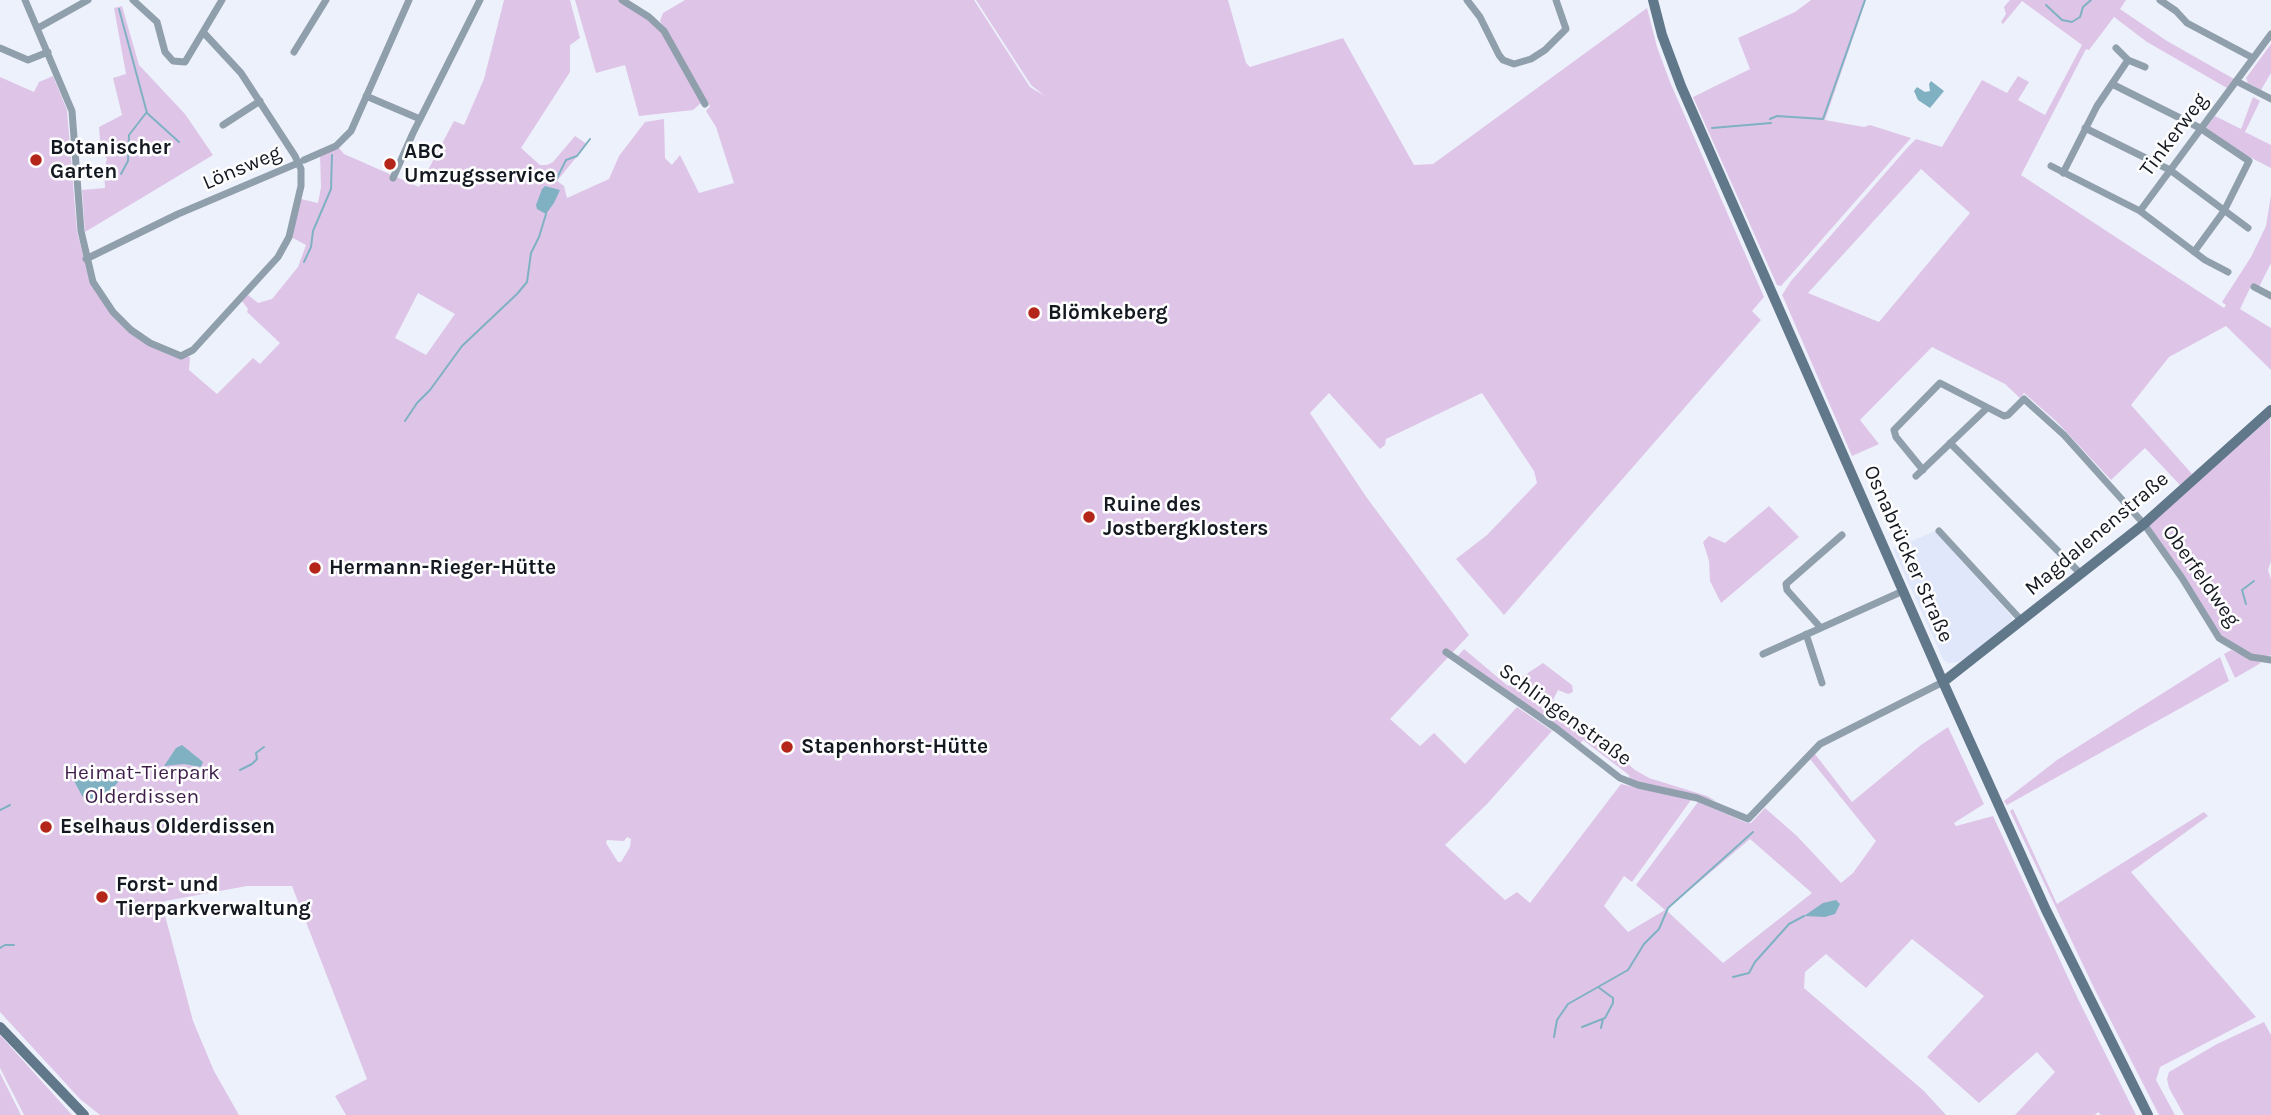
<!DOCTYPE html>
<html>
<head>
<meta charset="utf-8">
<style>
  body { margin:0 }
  canvas { display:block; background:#edf1fb }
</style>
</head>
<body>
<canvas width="2271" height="1115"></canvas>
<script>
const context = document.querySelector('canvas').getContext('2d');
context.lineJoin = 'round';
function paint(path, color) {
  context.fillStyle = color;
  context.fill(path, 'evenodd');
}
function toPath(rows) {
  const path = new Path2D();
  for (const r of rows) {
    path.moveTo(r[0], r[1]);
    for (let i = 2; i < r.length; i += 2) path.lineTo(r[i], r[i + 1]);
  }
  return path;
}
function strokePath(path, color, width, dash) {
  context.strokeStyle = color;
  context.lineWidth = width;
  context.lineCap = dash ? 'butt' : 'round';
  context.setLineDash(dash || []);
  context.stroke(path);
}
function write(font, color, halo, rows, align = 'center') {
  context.font = font + ' Karla,sans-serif';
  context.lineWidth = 5;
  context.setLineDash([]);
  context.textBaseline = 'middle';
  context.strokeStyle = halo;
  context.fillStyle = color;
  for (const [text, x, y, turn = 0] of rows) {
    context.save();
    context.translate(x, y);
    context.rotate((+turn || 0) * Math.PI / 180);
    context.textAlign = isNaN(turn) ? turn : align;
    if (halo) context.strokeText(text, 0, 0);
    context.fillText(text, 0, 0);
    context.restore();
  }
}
const built = toPath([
  [1935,531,2012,617,2011,623,1973,654,1959,662,1948,663,1943,659,1893,549]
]);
const green = toPath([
  [504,0,570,0,580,38,570,45,570,72,521,148,540,165,547,165,553,162,575,136,587,144,557,181,564,186,567,198,609,179,619,156,645,122,664,119,665,158,672,165,680,155,699,193,734,183,716,127,706,111,710,106,660,21,663,13,685,0,974,0,1030,87,1045,96,1031,85,976,0,1228,0,1246,63,1250,67,1343,38,1414,165,1433,164,1647,8,1657,47,1670,82,1764,297,1752,311,1761,320,1504,615,1456,559,1487,535,1537,483,1534,471,1482,393,1386,439,1385,445,1380,449,1329,393,1310,413,1367,498,1469,635,1390,719,1420,746,1434,733,1465,764,1517,707,1552,731,1487,804,1445,845,1505,900,1517,892,1530,903,1621,784,1691,800,1632,882,1624,876,1604,906,1628,932,1665,910,1636,885,1698,802,1747,823,1751,823,1765,808,1797,836,1841,883,1853,873,1876,841,1810,759,1815,754,1852,802,1921,745,1948,727,1984,804,1954,823,1956,826,1993,816,2078,999,2136,1115,2101,1115,2098,1112,2095,1115,2015,1115,2055,1072,2037,1052,1979,1103,1927,1057,1984,996,1912,939,1866,988,1826,954,1805,972,1804,988,1924,1091,1946,1115,346,1115,335,1096,367,1079,292,886,247,886,165,901,162,904,193,1021,214,1071,239,1115,100,1115,80,1099,0,1012,0,77,34,92,39,82,53,76,67,110,77,232,91,284,110,312,156,349,172,356,190,357,189,370,217,394,253,358,260,364,280,343,247,312,248,309,242,301,248,295,258,303,272,299,298,267,306,245,291,237,301,199,318,203,321,187,320,155,338,147,344,154,419,187,454,121,464,125,484,79],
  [418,293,455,314,426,355,395,338],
  [627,837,631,839,630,847,621,862,618,862,606,843,607,840,624,841],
  [1750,839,1812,893,1723,963,1666,910],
  [575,0,619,0,648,19,662,33,673,49,701,103,693,110,639,116,625,65,596,73],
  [1811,0,1866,0,1825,120,1864,127,1870,125,1911,138,1781,286,1777,285,1693,97,1750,69,1738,38,1795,12],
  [2010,0,2126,0,2120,9,2167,41,2234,79,2227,88,2147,42,2114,17,2089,50,2086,49,2021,175,2224,308,2226,305,2222,302,2251,257,2266,226,2271,195,2271,263,2259,287,2252,284,2240,309,2271,328,2271,370,2226,326,2169,357,2131,405,2192,474,2180,485,2145,448,2111,480,2057,422,2024,393,2020,398,2005,384,1932,347,1860,420,1879,444,1852,456,1784,299,1782,295,1791,281,1908,147,1916,139,1942,147,1982,80,2007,93,2018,76,2029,82,2018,100,2045,115,2082,45,2022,1,2003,24,2001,22,2006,14,2004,7],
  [1921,169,1970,213,1879,322,1808,293],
  [122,6,139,65,185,114,213,155,85,232,82,190,105,188,104,169,107,159,101,152,99,127,122,115,113,78,126,74,114,8],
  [2271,44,2271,73,2261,90,2248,83,2246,78],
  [2253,97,2260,101,2245,132,2271,145,2271,168,2236,150,2206,128,2215,116,2241,129],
  [2270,418,2271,561,2268,570,2271,579,2271,655,2267,657,2251,654,2220,636,2149,525],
  [1769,506,1799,537,1721,603,1710,581,1709,561,1703,542,1709,536,1725,543],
  [1464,649,1508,686,1543,663,1572,685,1573,692,1568,694,1558,690,1553,700,1635,770,1649,778,1707,796,1716,801,1630,780,1629,775,1583,740,1580,744,1457,657],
  [2231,650,2261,663,2235,678,2224,654],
  [2220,657,2229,681,2007,805,2004,801,2057,760],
  [2013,809,2057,904,2204,812,2208,816,2131,872,2256,1017,2160,1067,2156,1080,2175,1115,2159,1115,2094,988,2010,811],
  [2264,1022,2271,1035,2271,1115,2184,1115,2169,1088,2167,1079,2169,1072,2217,1044],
  [0,1035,1,1036,72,1115,24,1115,0,1068],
  [0,1073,21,1115,0,1115]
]);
const water = toPath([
  [1931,81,1944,91,1930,108,1918,100,1914,91,1917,87,1925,92,1930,91,1929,84],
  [545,186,560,190,554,203,546,214,537,209,536,205,542,189],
  [182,745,203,762,201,767,184,764,164,766,176,748],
  [104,770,119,772,122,774,121,778,111,791,86,803,74,781],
  [1836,900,1840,904,1835,914,1825,917,1804,916,1823,903]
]);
const stream = toPath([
  [2046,5,2062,20,2072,22,2080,17,2083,7,2091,0],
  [119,9,147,113,179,142],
  [1770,119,1777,116,1823,119,1865,0],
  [1712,128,1771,123],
  [121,174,128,161,129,135,146,113],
  [555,182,566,160,577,156,590,139],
  [304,262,311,247,313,231,331,189,332,155],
  [405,421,417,403,430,390,462,346,517,294,527,282,531,253,539,237,546,214],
  [2246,604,2242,590,2254,581],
  [240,770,252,764,257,759,256,753,264,747],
  [0,810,10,805],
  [0,948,5,945,14,945],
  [1733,977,1749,973,1755,962,1789,924,1804,916],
  [1582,1027,1605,1018,1613,1003,1613,998,1598,987],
  [1601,1028,1603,1019],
  [1554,1037,1557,1020,1568,1004,1628,970,1644,944,1659,929,1668,908,1753,832]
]);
const street = toPath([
  [25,0,72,111,81,231,93,282,113,312,131,330,150,343,181,356,193,350,278,257,289,237,301,186,301,169,295,156,241,73,203,32,222,0],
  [133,0,157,22,165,52,173,61,185,62,203,32],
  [622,0,649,17,664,31,705,104],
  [1467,0,1480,17,1499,55,1503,60,1514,64,1531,59,1545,50,1566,29,1556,0],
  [2160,0,2176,11,2187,23,2253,58],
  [38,28,88,0],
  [0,48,28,60,48,52],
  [294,52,326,0],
  [2128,60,2145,67],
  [2236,81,2271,99],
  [2112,84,2200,128,2249,161,2224,211,2194,252],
  [366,96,420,119],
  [223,125,260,101],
  [2085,128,2170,170,2248,228],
  [304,160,336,146,351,131,409,0],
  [2051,166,2140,211,2205,260,2228,272],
  [2063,173,2097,106,2128,60,2116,48],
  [393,178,413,133,480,0],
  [2140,211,2271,34],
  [86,259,178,214,298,163],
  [2254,287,2271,296],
  [1950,443,2081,574],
  [1923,470,1896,437,1894,430,1940,383,2004,416,2008,415,2024,399,2064,435,2144,524,2182,578,2219,638,2251,657,2271,660],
  [1916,476,1987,408],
  [1939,531,2022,621],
  [1820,627,1787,590,1786,584,1842,535],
  [1806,634,1822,683],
  [1446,652,1557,729,1620,778,1638,785,1697,798,1748,819,1820,744,1943,682],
  [1763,654,1903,591]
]);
const secondary = toPath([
  [1653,0,1662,35,1681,86,1943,682,2046,910,2148,1115],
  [1943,682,2144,524,2271,410],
  [0,1027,84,1115]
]);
const markers = [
  [36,160,7,"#b4261a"],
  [390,164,7,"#b4261a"],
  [1034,313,7,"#b4261a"],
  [1089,517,7,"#b4261a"],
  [315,568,7,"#b4261a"],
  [787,747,7,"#b4261a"],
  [46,827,7,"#b4261a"],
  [102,897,7,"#b4261a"]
];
const streetNames = [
  ["Tinkerweg",2174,135,-53],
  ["Lönsweg",242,168,-23],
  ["Magdalenenstraße",2097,534,-40],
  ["Osnabrücker Straße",1908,554,66],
  ["Oberfeldweg",2201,576,55],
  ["Schlingenstraße",1565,715,36]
];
const poiNames = [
  ["Botanischer",50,148],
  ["Garten",50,172],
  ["ABC",404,152],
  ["Umzugsservice",404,176],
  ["Blömkeberg",1048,313],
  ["Ruine des",1103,505],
  ["Jostbergklosters",1103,529],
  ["Hermann-Rieger-Hütte",329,568],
  ["Stapenhorst-Hütte",801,747],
  ["Eselhaus Olderdissen",60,827],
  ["Forst- und",116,885],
  ["Tierparkverwaltung",116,909]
];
const parkNames = [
  ["Heimat-Tierpark",142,773],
  ["Olderdissen",142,797]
];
paint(built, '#e0e7fb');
paint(green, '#dec5e8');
paint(water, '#7fb1c2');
strokePath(stream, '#7fb1c2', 2);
strokePath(street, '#909fac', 7);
strokePath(secondary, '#61778a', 10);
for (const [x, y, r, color] of markers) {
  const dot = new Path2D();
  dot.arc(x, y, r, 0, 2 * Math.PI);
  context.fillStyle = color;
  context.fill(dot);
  strokePath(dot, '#fefefe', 2.5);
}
write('21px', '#141820', '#fefefe', streetNames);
write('bold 21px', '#141820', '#fefefe', poiNames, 'left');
write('21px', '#3f1d4a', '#fefefe', parkNames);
</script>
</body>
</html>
